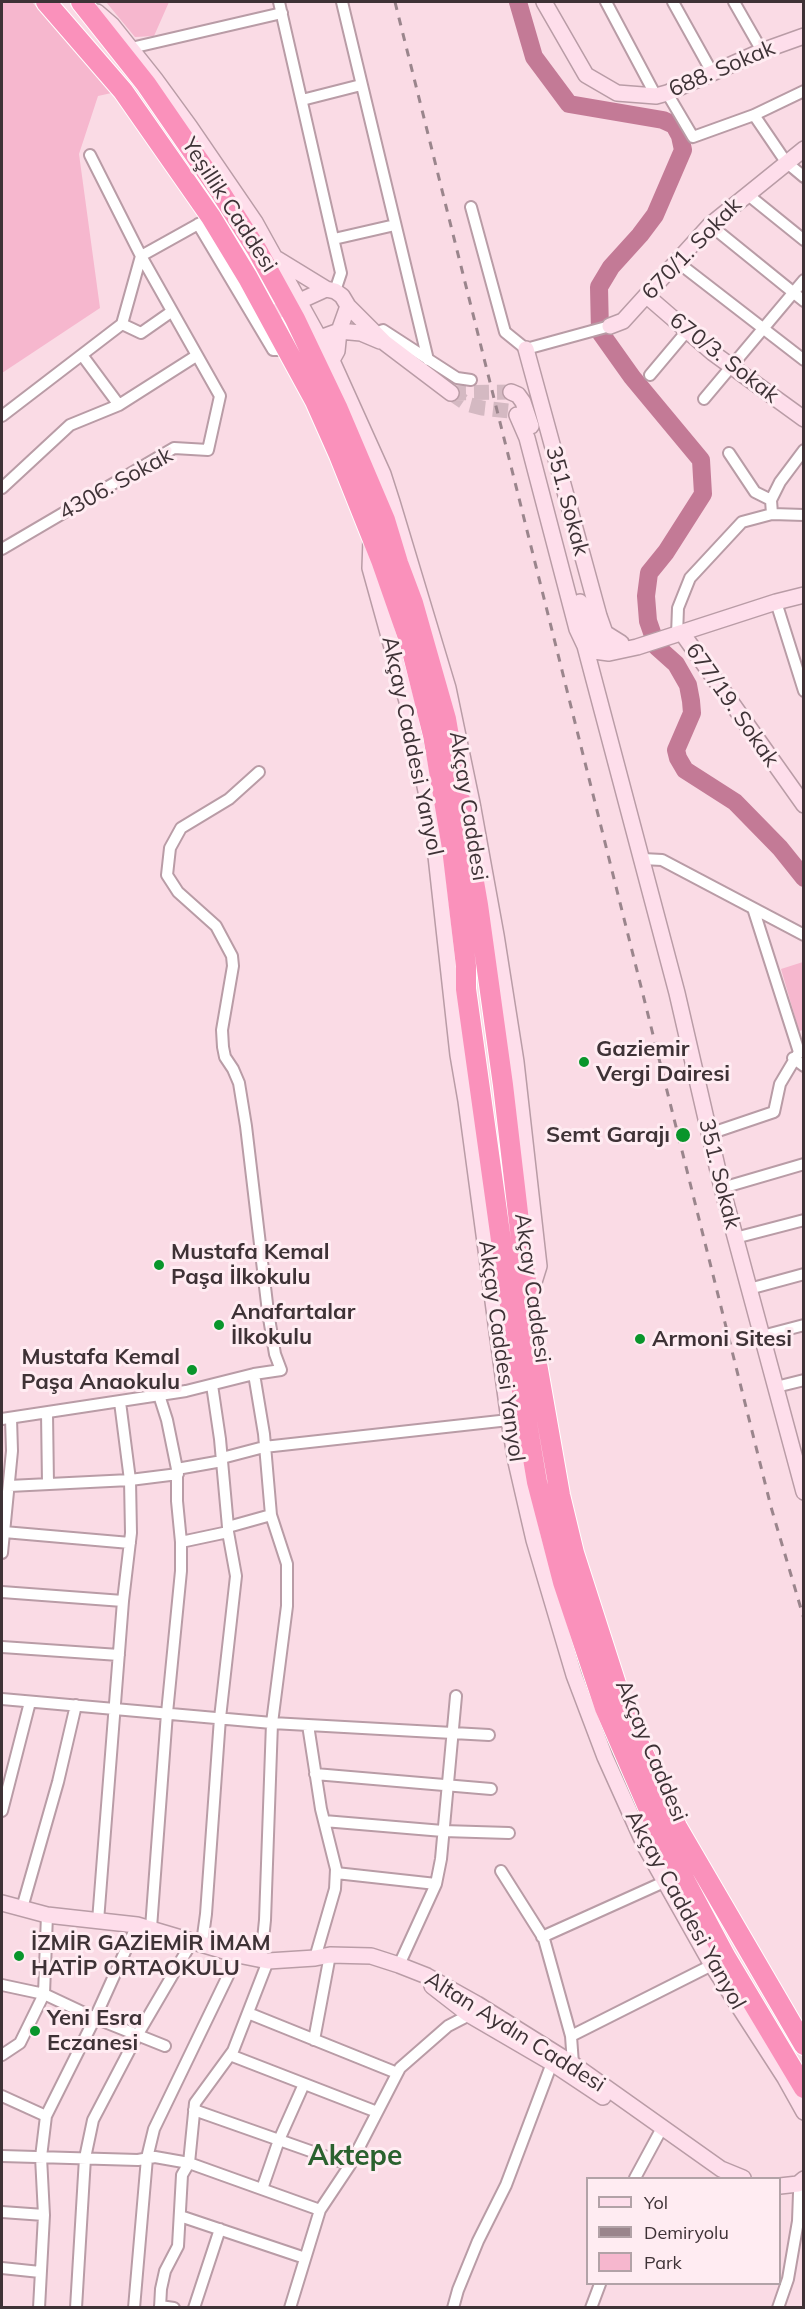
<!DOCTYPE html>
<html>
<head>
<meta charset="utf-8">
<style>
  body { margin:0 }
  #map { position:relative; width:805px; height:2309px; overflow:hidden; background:#fadbe5; font-family:Mulish,sans-serif }
  canvas { display:block }
  .frame { position:absolute; inset:0; border:3px solid #3e3236; pointer-events:none }
  .legend { position:absolute; left:586px; top:2177px; width:195px; height:108px; box-sizing:border-box; background:#ffecf2; border:2px solid #b2a2a7; margin:0; padding:8px 10px; list-style:none; font-size:18px; color:#3e3236 }
  .legend li { display:flex; align-items:center; gap:12px; height:30px }
  .legend b { width:30px; border:2px solid #b2a2a7 }
</style>
</head>
<body>
<div id="map">
<canvas width="805" height="2309"></canvas>
<div class="frame"></div>
<ul class="legend">
<li><b style="height:8px;background:#fedeeb"></b>Yol</li>
<li><b style="height:8px;background:#9a858c"></b>Demiryolu</li>
<li><b style="height:16px;background:#f6b7ce"></b>Park</li>
</ul>
</div>
<script>
const context = document.querySelector('canvas').getContext('2d');
context.lineJoin = 'round';
function paint(path, color) {
  context.fillStyle = color;
  context.fill(path, 'evenodd');
}
function toPath(rows) {
  const path = new Path2D();
  for (const r of rows) {
    path.moveTo(r[0], r[1]);
    for (let i = 2; i < r.length; i += 2) path.lineTo(r[i], r[i + 1]);
  }
  return path;
}
function strokePath(path, color, width, dash) {
  context.strokeStyle = color;
  context.lineWidth = width;
  context.lineCap = dash ? 'butt' : 'round';
  context.setLineDash(dash || []);
  context.stroke(path);
}
function write(font, color, halo, rows, align = 'center') {
  context.font = font + ' Mulish,sans-serif';
  context.lineWidth = 6;
  context.setLineDash([]);
  context.textBaseline = 'middle';
  context.strokeStyle = halo;
  context.fillStyle = color;
  for (const [text, x, y, turn = 0] of rows) {
    context.save();
    context.translate(x, y);
    context.rotate((+turn || 0) * Math.PI / 180);
    context.textAlign = isNaN(turn) ? turn : align;
    if (halo) context.strokeText(text, 0, 0);
    context.fillText(text, 0, 0);
    context.restore();
  }
}
const green = toPath([
  [2,2,32,2,116,92,98,96,79,154,100,308,2,373],
  [106,2,169,2,154,36,135,37],
  [803,962,803,1030,799,1031,781,969]
]);
const river = toPath([
  [518,2,534,57,569,104,663,120,674,125,680,136,683,150,655,215,640,235,611,267,599,287,600,332,632,377,701,460,703,494,666,552,649,573,646,596,648,621,657,647,676,664,688,685,691,701,692,713,676,750,678,758,685,770,735,802,780,848,804,878]
]);
const secondaryTunnel = toPath([
  [451,393,467,404,482,408,509,411,517,415],
  [451,393,511,392]
]);
const street = toPath([
  [279,2,341,273,335,291],
  [342,2,428,360],
  [606,2,656,96],
  [673,2,713,74],
  [734,2,762,51],
  [131,48,282,13],
  [667,93,693,137,754,115,804,91],
  [302,100,361,85],
  [754,115,786,162,804,177],
  [747,194,804,240],
  [471,207,505,332,526,349,610,326],
  [198,224,273,350,288,350],
  [710,225,804,301],
  [334,239,395,225],
  [676,261,804,360],
  [122,324,141,333,171,312],
  [376,333,383,330,457,378,471,380],
  [82,355,119,405],
  [650,375,687,331],
  [704,399,804,280],
  [2,416,122,324,141,256,90,155],
  [729,453,755,492,771,500],
  [2,488,70,425,119,405,196,356],
  [772,514,771,500,780,482,804,450],
  [2,549,174,448,208,450,220,396,141,256,211,217],
  [776,602,804,691],
  [677,635,678,608,690,578,742,522,772,514,804,515],
  [643,859,662,860,804,935],
  [793,1058,804,1066],
  [709,1134,774,1112,780,1084,799,1052,753,908],
  [722,1188,804,1164],
  [735,1238,804,1220],
  [749,1289,804,1274],
  [762,1336,804,1325],
  [212,1385,220,1439,228,1527],
  [776,1387,804,1380],
  [159,1395,167,1420,177,1469,177,1501,181,1542],
  [47,1413,48,1484],
  [2,1419,186,1391,254,1374,281,1370,275,1354,268,1312,246,1126,239,1083,233,1069,225,1057,223,1047,222,1030,233,966,232,956,216,926,178,892,167,875,170,848,181,828,229,799,259,772],
  [222,1458,264,1447,509,1420],
  [177,1469,222,1461],
  [9,1486,130,1480,178,1474],
  [4,1532,130,1543],
  [2,1553,12,1451,11,1418],
  [2,1592,123,1601],
  [2,1647,119,1655],
  [2,1699,272,1723,489,1735],
  [308,1725,321,1809,336,1869,335,1889,315,1958],
  [315,1774,491,1789],
  [2,1811,30,1702],
  [324,1821,443,1831,509,1833],
  [501,1871,544,1939,571,2036,573,2064],
  [336,1873,436,1884],
  [22,1908,58,1782,76,1705],
  [98,1921,123,1601,131,1533,130,1480,120,1402],
  [151,1928,167,1713,181,1571,181,1542,228,1532,228,1527,271,1515,264,1434,254,1374],
  [542,1937,664,1882],
  [202,1943,206,1914,220,1718,236,1576,228,1532],
  [261,1959,265,1920,272,1723,287,1606,287,1564,271,1515],
  [399,1965,436,1884,441,1859,456,1696],
  [2,1985,44,1994,95,2018,165,2046],
  [248,2013,397,2073],
  [571,2036,712,1965],
  [314,2040,330,1955],
  [2,2055,20,2043,44,1994,47,1915],
  [230,2055,377,2112],
  [2,2096,46,2116],
  [194,2110,350,2165],
  [2,2156,138,2160,155,2157,189,2163,320,2210],
  [635,2178,662,2128],
  [262,2189,279,2140,304,2084],
  [2,2212,44,2215],
  [180,2216,305,2258],
  [2,2268,40,2272],
  [160,2306,174,2308],
  [39,2308,44,2215,41,2157,46,2116,95,2018,137,1925],
  [76,2308,85,2158,93,2120,138,2034,193,1940],
  [134,2308,147,2158,154,2129,238,1955],
  [160,2308,161,2289,165,2271,178,2246,182,2175,189,2163,195,2103,233,2051,268,1961],
  [194,2308,220,2229],
  [290,2308,320,2210,350,2165,400,2068,448,2026,475,2012],
  [453,2308,458,2290,478,2241,506,2185,552,2063],
  [591,2308,600,2284],
  [778,2308,788,2279,798,2221,799,2193]
]);
const secondary = toPath([
  [544,2,586,75,617,93,656,96,667,93,762,51,804,36],
  [97,12,112,25,155,79,190,127,255,222,333,363,383,474,392,502,448,688,472,803,496,935,516,1062,539,1266,529,1298],
  [277,259,326,289],
  [647,296,713,353,804,419],
  [269,315,326,289,335,291,342,296,348,306,385,343,451,393],
  [610,326,623,321,710,225,804,149],
  [312,341,339,331,361,333,380,341],
  [526,349,599,616,605,633,621,643],
  [332,360,337,351,339,331,348,306],
  [511,392,518,395,523,402,531,426],
  [517,415,527,438,577,629,585,646,594,651,609,653,637,647,776,602,804,595],
  [371,539,370,568,408,705,432,820,458,1055,466,1101,509,1420,516,1462,534,1540,574,1675,605,1757,645,1846,712,1965,785,2078,804,2112],
  [580,602,594,640,610,644],
  [682,633,804,805],
  [585,646,677,993,722,1188,804,1492],
  [2,1903,47,1915,137,1925,238,1955,268,1961,315,1958,330,1955,371,1956,399,1965,427,1976,477,2004,573,2064,721,2169,743,2178],
  [432,1986,468,2014,552,2063,603,2097],
  [780,2186,798,2184,804,2179]
]);
const highway = toPath([
  [46,2,123,91,211,217,248,278,315,401,339,455,381,560,410,643,433,735,452,848,466,966,466,989,524,1405,537,1482,563,1582,605,1708,657,1828,725,1956,804,2088],
  [81,2,146,84,219,190,257,250,295,319,337,407,385,520,398,563,413,603,446,719,478,905,503,1085,533,1341,560,1495,574,1553,627,1718,677,1827,804,2045]
]);
const rail = toPath([
  [395,2,771,1507,804,1619]
]);
const markers = [
  [584,1062,6,"#09952b"],
  [683,1135,8,"#09952b"],
  [159,1265,6,"#09952b"],
  [219,1325,6,"#09952b"],
  [640,1339,6,"#09952b"],
  [192,1370,6,"#09952b"],
  [19,1956,6,"#09952b"],
  [35,2031,6,"#09952b"]
];
const streetNames = [
  ["688. Sokak",722,69,-23],
  ["Yeşillik Caddesi",229,205,57],
  ["670/1. Sokak",692,249,-46],
  ["670/3. Sokak",724,358,38],
  ["4306. Sokak",116,484,-29],
  ["351. Sokak",567,501,75],
  ["677/19. Sokak",732,705,55],
  ["Akçay Caddesi Yanyol",412,746,78],
  ["Akçay Caddesi",468,806,81],
  ["351. Sokak",719,1174,76],
  ["Akçay Caddesi",532,1288,82],
  ["Akçay Caddesi Yanyol",501,1351,82],
  ["Akçay Caddesi",651,1751,67],
  ["Akçay Caddesi Yanyol",685,1910,61],
  ["Altan Aydın Caddesi",515,2032,32]
];
const poiNames = [
  ["Gaziemir",596,1049],
  ["Vergi Dairesi",596,1074],
  ["Semt Garajı",670,1135,"right"],
  ["Mustafa Kemal",171,1252],
  ["Paşa İlkokulu",171,1277],
  ["Anafartalar",231,1312],
  ["İlkokulu",231,1337],
  ["Armoni Sitesi",652,1339],
  ["Mustafa Kemal",180,1357,"right"],
  ["Paşa Anaokulu",180,1382,"right"],
  ["İZMİR GAZİEMİR İMAM",31,1943],
  ["HATİP ORTAOKULU",31,1968],
  ["Yeni Esra",47,2018],
  ["Eczanesi",47,2043]
];
const districtNames = [
  ["Aktepe",355,2157]
];
paint(green, '#f6b7ce');
strokePath(river, '#c37a96', 18);
strokePath(secondaryTunnel, '#d4b9c2', 15, [15, 8]);
strokePath(street, '#b99ca6', 14);
strokePath(secondary, '#b99ca6', 18);
strokePath(highway, '#fff', 22);
strokePath(street, '#fff', 10);
strokePath(secondary, '#fedeeb', 15);
strokePath(highway, '#fa91bb', 20);
strokePath(rail, '#9a858c', 3, [8, 8]);
for (const [x, y, r, color] of markers) {
  const dot = new Path2D();
  dot.arc(x, y, r, 0, 2 * Math.PI);
  context.fillStyle = color;
  context.fill(dot);
  strokePath(dot, '#ffecf2', 2);
}
write('22px', '#3e3236', '#ffecf2', streetNames);
write('bold 22px', '#3e3236', '#ffecf2', poiNames, 'left');
write('bold 28px', '#2a612e', '#ffecf2', districtNames);
</script>
</body>
</html>
